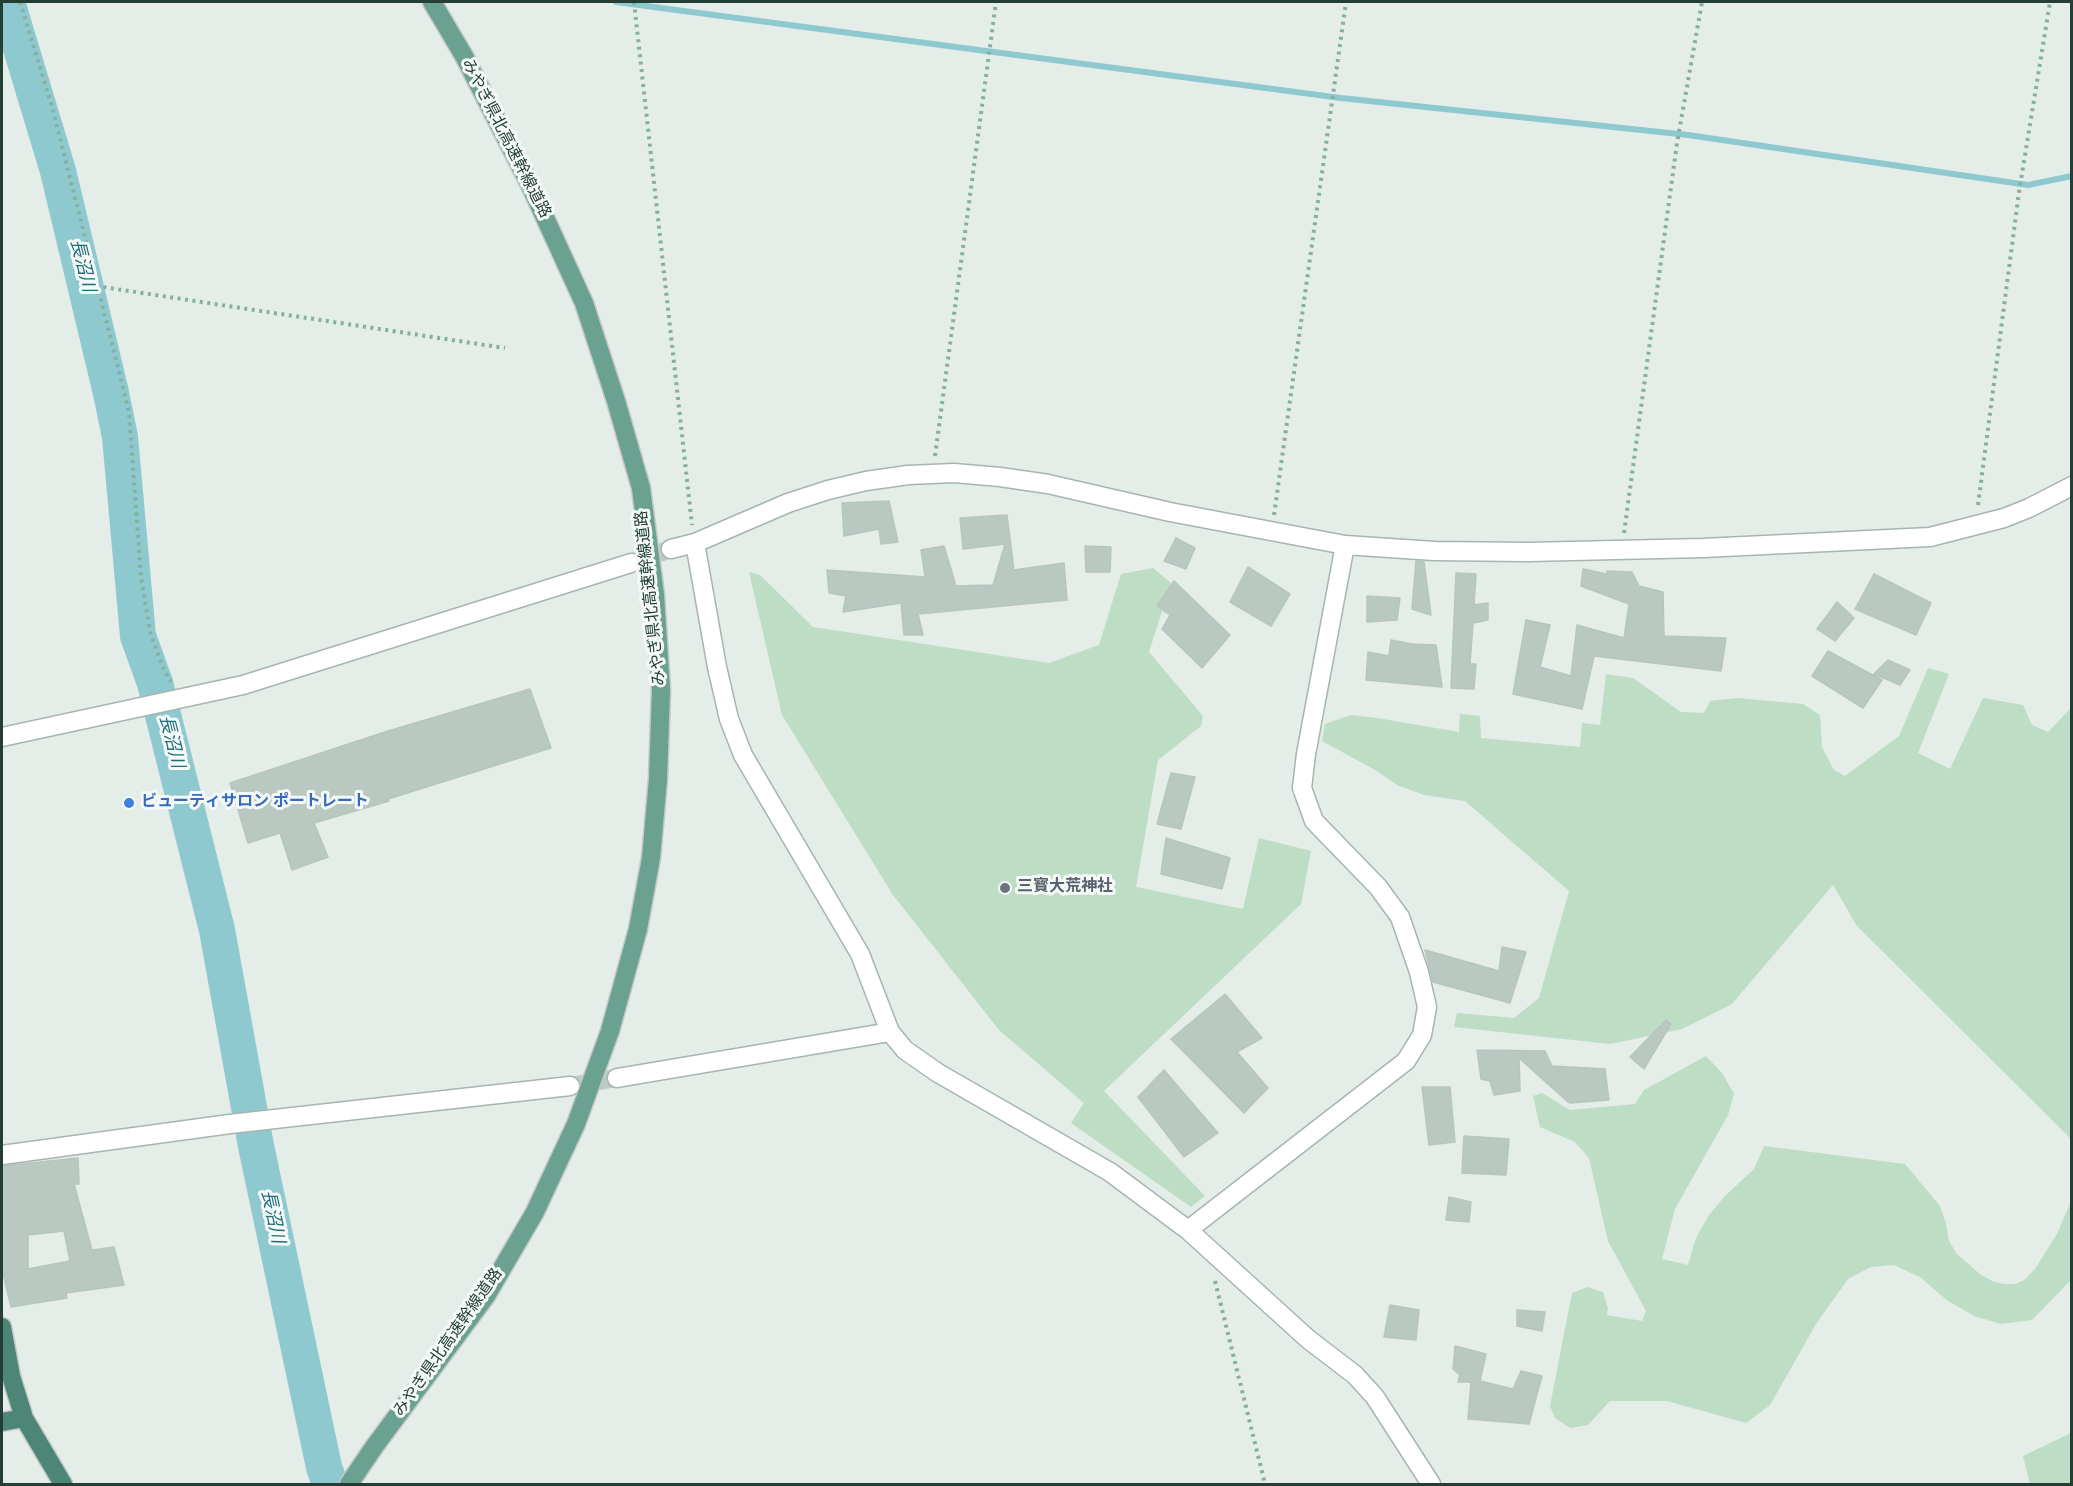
<!DOCTYPE html>
<html>
<head>
<meta charset="utf-8">
<style>
  body { margin:0 }
  #map { position:relative; width:2073px; height:1486px; overflow:hidden; background:#e4ede8; font-family:Overpass,sans-serif }
  canvas { display:block }
  .frame { position:absolute; inset:0; border:3px solid #243e36; pointer-events:none }
</style>
</head>
<body>
<div id="map">
<canvas width="2073" height="1486"></canvas>
<div class="frame"></div>
</div>
<script>
const context = document.querySelector('canvas').getContext('2d');
context.lineJoin = 'round';
function paint(path, color) {
  context.fillStyle = color;
  context.fill(path, 'evenodd');
}
function toPath(rows) {
  const path = new Path2D();
  for (const r of rows) {
    path.moveTo(r[0], r[1]);
    for (let i = 2; i < r.length; i += 2) path.lineTo(r[i], r[i + 1]);
  }
  return path;
}
function strokePath(path, color, width, dash) {
  context.strokeStyle = color;
  context.lineWidth = width;
  context.lineCap = dash ? 'butt' : 'round';
  context.setLineDash(dash || []);
  context.stroke(path);
}
function write(font, color, halo, rows, align = 'center') {
  context.font = font + ' Overpass,"Noto Sans JP",sans-serif';
  context.lineWidth = 6;
  context.setLineDash([]);
  context.textBaseline = 'middle';
  context.strokeStyle = halo;
  context.fillStyle = color;
  for (const [text, x, y, turn = 0] of rows) {
    context.save();
    context.translate(x, y);
    context.rotate((+turn || 0) * Math.PI / 180);
    context.textAlign = isNaN(turn) ? turn : align;
    if (halo) context.strokeText(text, 0, 0);
    context.fillText(text, 0, 0);
    context.restore();
  }
}
const green = toPath([
  [1153,568,1171,583,1149,652,1203,716,1201,726,1158,760,1136,887,1243,909,1259,838,1311,851,1301,904,1104,1091,1205,1196,1191,1207,1071,1123,1084,1103,999,1030,893,895,782,715,749,572,760,575,813,627,1049,663,1099,645,1121,574],
  [1928,668,1949,674,1918,753,1950,769,1983,698,2023,705,2032,725,2048,732,2071,708,2071,1139,1857,926,1833,885,1732,1004,1682,1029,1610,1044,1454,1027,1457,1013,1514,1018,1539,998,1569,891,1465,801,1424,795,1397,785,1377,771,1322,741,1325,724,1351,715,1377,718,1459,732,1460,714,1480,716,1481,738,1580,747,1582,723,1600,725,1606,674,1633,678,1681,712,1704,713,1710,701,1737,698,1803,704,1820,715,1822,747,1834,770,1845,776,1899,736],
  [1706,1056,1722,1073,1734,1094,1728,1115,1675,1209,1662,1259,1688,1265,1696,1238,1709,1215,1725,1196,1754,1169,1764,1146,1905,1164,1940,1206,1946,1224,1949,1241,1957,1254,1981,1275,1992,1281,2004,1284,2015,1284,2024,1280,2035,1269,2057,1234,2071,1201,2071,1280,2032,1320,2001,1324,1974,1316,1948,1301,1920,1277,1894,1265,1871,1267,1848,1279,1816,1324,1770,1405,1746,1423,1667,1401,1610,1401,1588,1425,1570,1428,1555,1418,1550,1406,1572,1293,1587,1287,1603,1292,1608,1308,1607,1315,1642,1321,1646,1311,1608,1241,1589,1158,1575,1142,1540,1127,1533,1096,1542,1093,1570,1110,1635,1104,1644,1090],
  [2071,1433,2071,1484,2030,1484,2023,1456]
]);
const stream = toPath([
  [616,2,1341,98,1688,135,2028,185,2072,176]
]);
const river = toPath([
  [7,2,58,171,111,393,120,437,138,636,155,683,217,930,256,1146,324,1467,330,1484]
]);
const building = toPath([
  [889,501,898,542,881,544,879,529,844,536,842,503,889,501],
  [1007,515,1014,570,1064,563,1067,600,918,614,923,635,904,635,901,603,843,612,846,596,829,593,827,570,925,577,921,550,944,546,956,586,993,585,1005,544,963,549,960,518,1007,515],
  [1176,538,1195,548,1186,569,1164,561,1176,538],
  [1085,546,1111,547,1110,572,1086,572,1085,546],
  [1416,561,1424,562,1431,615,1412,609,1416,561],
  [1248,567,1290,594,1271,626,1230,602,1248,567],
  [1583,569,1607,574,1607,571,1632,572,1639,586,1663,592,1664,636,1726,638,1721,671,1594,656,1582,709,1513,694,1526,620,1550,625,1540,667,1571,676,1577,625,1624,638,1629,604,1581,586,1583,569],
  [1456,573,1476,574,1474,605,1488,603,1488,620,1473,623,1470,664,1476,664,1474,689,1451,688,1456,573],
  [1874,574,1931,603,1916,635,1855,609,1874,574],
  [1174,581,1230,635,1202,668,1162,629,1170,615,1157,606,1174,581],
  [1367,596,1400,598,1397,620,1367,622,1367,596],
  [1837,602,1854,618,1835,641,1817,629,1837,602],
  [1391,640,1412,644,1436,645,1442,687,1366,680,1368,652,1389,656,1391,640],
  [1828,651,1882,680,1863,708,1812,676,1828,651],
  [1888,660,1910,670,1900,685,1874,674,1888,660],
  [530,689,551,748,388,799,389,801,314,823,328,857,292,870,280,833,248,843,230,783,388,731,530,689],
  [1171,773,1195,777,1181,829,1157,824,1171,773],
  [1166,838,1230,858,1222,889,1161,874,1166,838],
  [1502,947,1526,952,1510,1003,1433,982,1425,950,1499,971,1502,947],
  [1225,994,1262,1038,1237,1052,1268,1088,1244,1113,1171,1039,1225,994],
  [1666,1020,1671,1024,1644,1069,1630,1057,1666,1020],
  [1477,1050,1545,1051,1552,1066,1605,1069,1609,1100,1570,1103,1567,1101,1568,1102,1519,1058,1520,1091,1494,1095,1490,1081,1481,1079,1477,1050],
  [1164,1070,1218,1133,1184,1157,1138,1097,1164,1070],
  [1422,1087,1450,1087,1455,1142,1429,1145,1422,1087],
  [1464,1136,1509,1139,1506,1175,1462,1173,1464,1136],
  [78,1158,79,1184,74,1184,92,1250,114,1247,124,1285,66,1293,67,1298,11,1307,2,1269,2,1166,78,1158],
  [64,1231,70,1261,28,1269,28,1235,64,1231],
  [1449,1197,1471,1202,1469,1222,1446,1220,1449,1197],
  [1390,1305,1419,1310,1416,1340,1384,1337,1390,1305],
  [1517,1310,1545,1312,1542,1331,1517,1326,1517,1310],
  [1455,1346,1486,1354,1480,1381,1513,1389,1521,1371,1542,1376,1529,1424,1468,1419,1471,1382,1458,1382,1460,1375,1453,1369,1455,1346]
]);
const minorTunnel = toPath([
  [631,563,671,549],
  [570,1086,617,1078]
]);
const path = toPath([
  [20,2,51,103,122,383,129,413,141,577,150,632,164,670,171,682],
  [634,2,692,525],
  [96,286,505,348],
  [935,456,996,2],
  [1978,505,2019,192,2050,2],
  [1274,515,1346,2],
  [1624,533,1677,143,1702,2],
  [1215,1281,1265,1484]
]);
const minor = toPath([
  [695,543,717,667,729,719,743,755,860,954,890,1032,905,1050,938,1073,1110,1172,1188,1230,1308,1339,1355,1375,1375,1397,1431,1484],
  [671,549,695,543,788,503,828,490,866,481,908,475,954,473,1000,477,1048,484,1170,512,1345,545,1434,551,1528,552,1703,548,1930,537,2004,518,2029,508,2072,486],
  [2,737,243,685,631,563],
  [617,1078,890,1032],
  [2,1155,230,1124,570,1086],
  [1188,1230,1406,1061,1422,1035,1427,1007,1419,972,1400,917,1378,887,1314,821,1302,788,1306,754,1345,545]
]);
const primary = toPath([
  [349,1484,374,1447,486,1296,535,1212,576,1124,610,1031,638,929,651,858,658,779,661,690,655,595,641,488,616,401,584,303,531,187,464,56,432,2]
]);
const trunk = toPath([
  [2,1327,11,1376,24,1418,63,1484],
  [2,1422,24,1418]
]);
const markers = [
  [129,803,6,"#3f7fe0"],
  [1005,888,6,"#6b7280"]
];
const streetNames = [
  ["みやぎ県北高速幹線道路",505,139,63],
  ["みやぎ県北高速幹線道路",652,598,-96],
  ["みやぎ県北高速幹線道路",449,1343,-55]
];
const shopNames = [
  ["ビューティサロン ポートレート",141,803]
];
const worshipNames = [
  ["三寳大荒神社",1017,888]
];
const waterNames = [
  ["長沼川",81,266,76],
  ["長沼川",170,742,76],
  ["長沼川",271,1217,78]
];
paint(green, '#bdddc5');
strokePath(stream, '#8ec9d0', 6);
strokePath(river, '#8ec9d0', 36);
paint(building, '#b9c8c1');
strokePath(building, '#b6c6bf', 1.5);
strokePath(minorTunnel, '#becac4', 18, [18, 9]);
strokePath(minor, '#a7b5af', 21);
strokePath(primary, '#c2c9c7', 21);
strokePath(trunk, '#c2c9c7', 21);
strokePath(path, '#85b0a0', 4, [3, 4.5]);
strokePath(minor, '#fff', 18);
strokePath(primary, '#6aa191', 18);
strokePath(trunk, '#4d8676', 18);
for (const [x, y, r, color] of markers) {
  const dot = new Path2D();
  dot.arc(x, y, r, 0, 2 * Math.PI);
  context.fillStyle = color;
  context.fill(dot);
  strokePath(dot, '#f4f9f7', 2);
}
write('16px', '#243e36', '#f4f9f7', streetNames);
write('bold 16px', '#366cbe', '#f4f9f7', shopNames, 'left');
write('bold 16px', '#5b616d', '#f4f9f7', worshipNames, 'left');
write('italic 18px', '#1f6d79', '#f4f9f7', waterNames);
</script>
</body>
</html>
